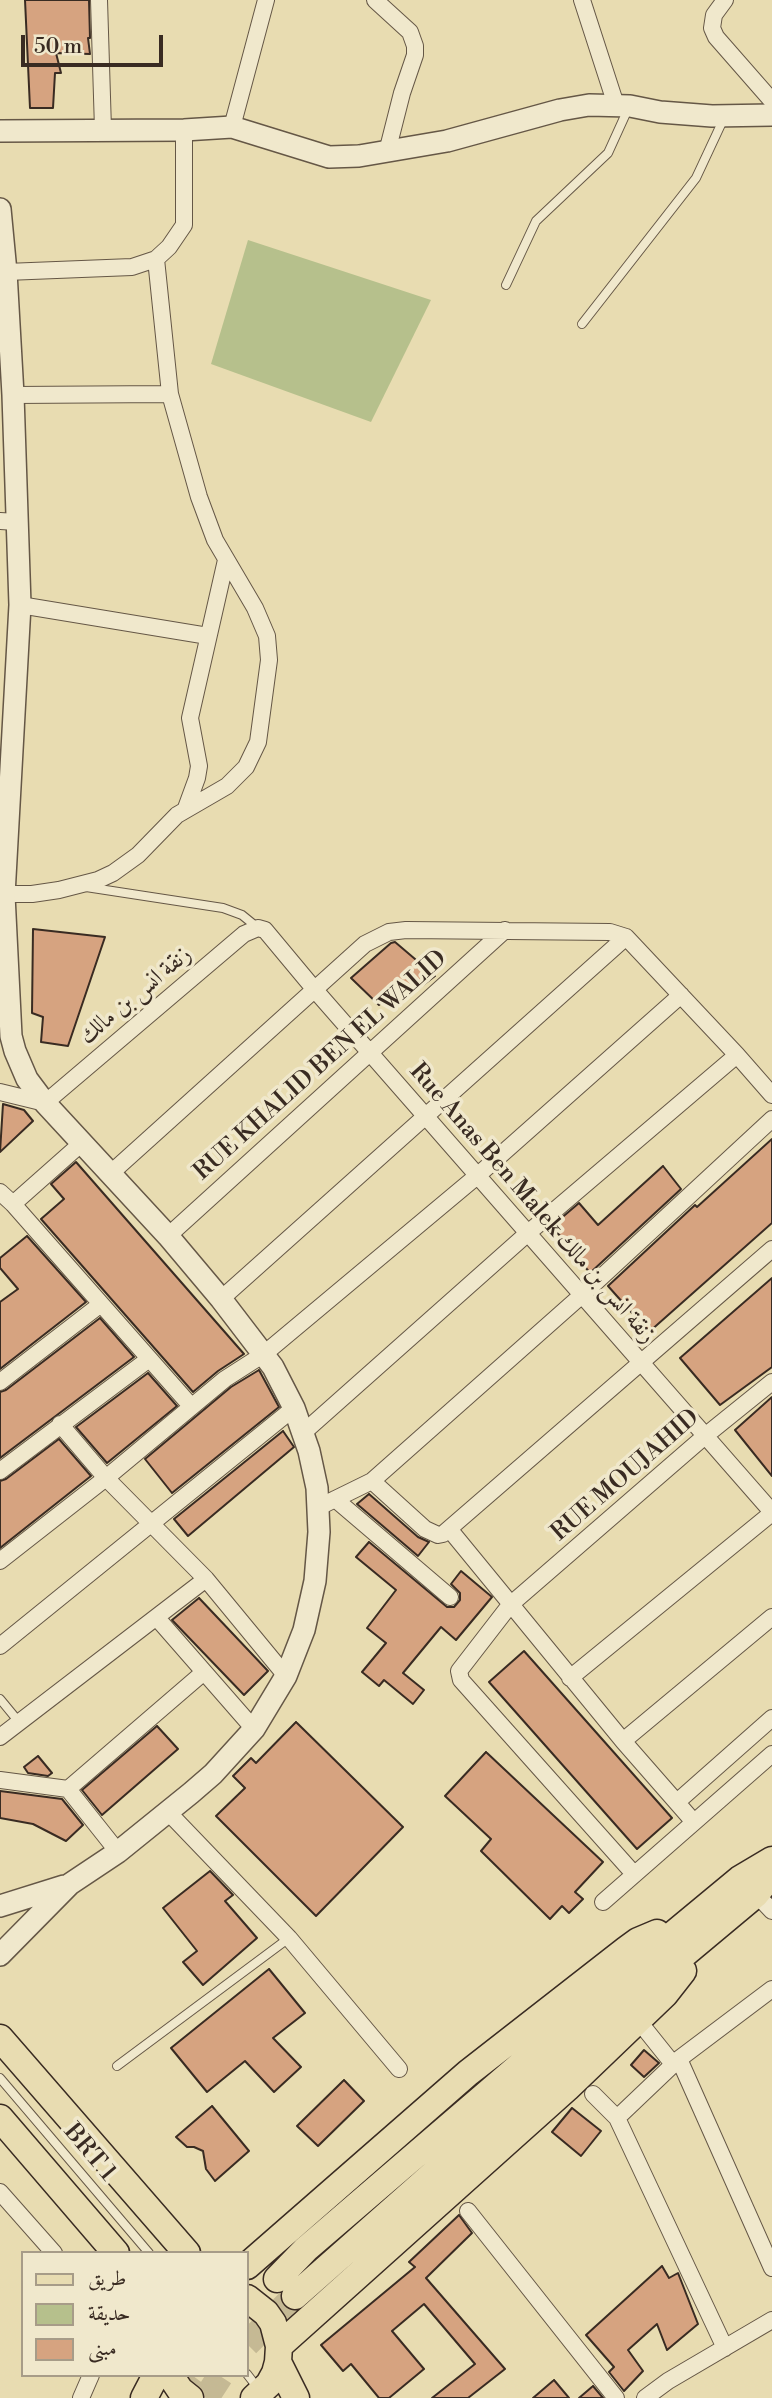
<!DOCTYPE html>
<html>
<head>
<meta charset="utf-8">
<style>
  body { margin:0 }
  #map { position:relative; width:772px; height:2398px; overflow:hidden; background:#e8dcb1; font-family:"Libre Bodoni",Amiri,serif }
  canvas { display:block }
  .legend { position:absolute; left:21px; top:2251px; width:228px; height:126px; box-sizing:border-box; background:#f0e8cc; border:2px solid #a79c88; margin:0; padding:9px 12px; list-style:none; font-size:21px; color:#392b22 }
  .legend li { display:flex; align-items:center; gap:14px; height:35px }
  .legend b { width:35px; border:2px solid #a79c88 }
  .scale { position:absolute; left:21px; top:35px; width:142px; height:32px; box-sizing:border-box; border:4px solid #392b22; border-top:0; padding-left:9px; font-size:21px; line-height:24px; white-space:nowrap; color:#392b22; -webkit-text-stroke:5px #f0e8cc; paint-order:stroke }
</style>
</head>
<body>
<div id="map">
<canvas width="772" height="2398"></canvas>
<ul class="legend">
<li><b style="height:9px;background:#e8dcb1"></b>طريق</li>
<li><b style="height:19px;background:#b6c08c"></b>حديقة</li>
<li><b style="height:19px;background:#d6a380"></b>مبنى</li>
</ul>
<div class="scale">50 m</div>
</div>
<script>
const context = document.querySelector('canvas').getContext('2d');
context.lineJoin = 'round';
function paint(path, color) {
  context.fillStyle = color;
  context.fill(path, 'evenodd');
}
function toPath(rows) {
  const path = new Path2D();
  for (const r of rows) {
    path.moveTo(r[0], r[1]);
    for (let i = 2; i < r.length; i += 2) path.lineTo(r[i], r[i + 1]);
  }
  return path;
}
function strokePath(path, color, width, dash) {
  context.strokeStyle = color;
  context.lineWidth = width;
  context.lineCap = dash ? 'butt' : 'round';
  context.setLineDash(dash || []);
  context.stroke(path);
}
function write(font, color, halo, rows, align = 'center') {
  context.font = font + ' "Libre Bodoni",Amiri,serif';
  context.lineWidth = 7;
  context.setLineDash([]);
  context.textBaseline = 'middle';
  context.strokeStyle = halo;
  context.fillStyle = color;
  for (const [text, x, y, turn = 0] of rows) {
    context.save();
    context.translate(x, y);
    context.rotate((+turn || 0) * Math.PI / 180);
    context.textAlign = isNaN(turn) ? turn : align;
    if (halo) context.strokeText(text, 0, 0);
    context.fillText(text, 0, 0);
    context.restore();
  }
}
const green = toPath([
  [248,240,431,300,371,422,211,364]
]);
const building = toPath([
  [25,0,89,0,90,38,88,38,90,54,56,53,61,73,55,73,53,108,30,108,25,0],
  [33,929,105,937,68,1046,41,1042,43,1017,32,1013,33,929],
  [395,942,435,976,402,1001,394,993,379,1005,351,978,391,943,395,942],
  [3,1104,24,1110,33,1121,0,1152,3,1104],
  [772,1139,772,1223,649,1332,608,1286,695,1205,697,1207,772,1139],
  [76,1162,244,1354,218,1371,193,1392,41,1219,64,1199,51,1184,76,1162],
  [663,1166,681,1189,590,1273,552,1226,579,1203,598,1225,663,1166],
  [27,1236,86,1302,0,1369,0,1302,18,1289,0,1268,0,1258,27,1236],
  [772,1278,772,1367,720,1405,680,1358,772,1278],
  [100,1318,134,1357,0,1458,0,1392,6,1390,100,1318],
  [259,1370,279,1407,172,1493,145,1459,231,1387,259,1370],
  [148,1373,177,1406,107,1463,76,1427,148,1373],
  [772,1397,772,1476,735,1430,772,1397],
  [283,1431,294,1447,188,1536,174,1519,283,1431],
  [59,1439,91,1476,0,1548,0,1481,6,1479,59,1439],
  [369,1494,418,1537,429,1542,418,1556,357,1504,369,1494],
  [369,1542,447,1607,454,1607,460,1600,460,1593,451,1584,461,1571,492,1597,456,1640,441,1627,403,1673,424,1690,413,1704,384,1680,379,1686,362,1672,386,1643,367,1628,396,1590,356,1557,369,1542],
  [199,1598,268,1671,244,1695,172,1620,199,1598],
  [524,1651,672,1818,637,1849,489,1682,524,1651],
  [296,1722,403,1827,316,1916,216,1816,245,1788,233,1776,251,1758,256,1763,296,1722],
  [157,1726,178,1749,102,1815,82,1790,157,1726],
  [486,1752,603,1862,575,1892,583,1899,569,1913,562,1906,550,1919,481,1851,491,1839,445,1796,486,1752],
  [38,1756,52,1773,48,1776,28,1773,24,1767,38,1756],
  [0,1791,62,1799,83,1825,66,1841,33,1824,0,1818,0,1791],
  [210,1871,233,1895,225,1901,257,1938,203,1985,183,1962,197,1951,163,1908,210,1871],
  [269,1969,305,2013,273,2038,301,2067,274,2092,245,2061,207,2092,171,2048,269,1969],
  [644,2050,659,2063,644,2077,631,2065,644,2050],
  [344,2080,364,2101,318,2146,297,2126,344,2080],
  [212,2106,249,2151,215,2181,206,2169,203,2151,194,2147,187,2147,176,2137,212,2106],
  [572,2108,601,2131,581,2156,552,2132,572,2108],
  [459,2215,472,2233,426,2278,505,2369,468,2398,432,2398,475,2364,424,2304,392,2331,424,2369,389,2398,379,2398,351,2364,343,2371,321,2345,415,2267,409,2262,459,2215],
  [662,2266,669,2278,678,2273,698,2324,667,2350,657,2324,628,2350,643,2371,624,2391,609,2372,614,2367,586,2335,662,2266],
  [554,2380,569,2398,533,2398,554,2380],
  [593,2386,603,2398,579,2398,593,2386]
]);
const primaryTunnel = toPath([
  [247,2344,295,2296],
  [179,2398,196,2375],
  [206,2398,221,2375]
]);
const service = toPath([
  [506,285,536,221,608,153,628,109],
  [582,324,696,178,724,118],
  [86,887,223,908,242,915,258,928],
  [0,1699,19,1722],
  [117,2066,289,1938],
  [0,2078,149,2253],
  [247,2374,257,2387]
]);
const minor = toPath([
  [99,0,103,129],
  [375,0,410,32,415,46,415,55,402,93,387,152],
  [582,0,616,105],
  [725,0,714,15,712,28,716,37,772,101],
  [232,127,266,0],
  [6,272,132,267,156,259,169,247,184,225,184,130],
  [13,395,170,394],
  [0,521,17,522],
  [20,605,208,636],
  [186,808,197,778,199,766,190,718,226,560],
  [0,894,32,894,59,890,98,880,113,873,138,855,177,815,227,786,246,767,258,742,269,660,267,636,255,608,215,540,199,497,170,394,156,259],
  [0,1092,45,1103,244,934,258,928,265,930,315,990,772,1512],
  [111,1173,365,944,389,932,406,930,610,932,626,937,737,1055,772,1095],
  [0,1192,13,1204,191,1406],
  [13,1204,83,1142],
  [168,1236,505,930],
  [221,1299,626,937],
  [0,1382,101,1304],
  [60,1424,106,1478,206,1579,286,1676],
  [304,1432,528,1233,737,1055],
  [0,1471,149,1359],
  [372,1481,425,1529,438,1535,443,1534,772,1249],
  [335,1499,450,1597],
  [319,1507,372,1481,582,1295,772,1119],
  [450,1530,623,1741,693,1821],
  [0,1561,106,1478,225,1379,264,1354,477,1176,681,995],
  [157,1618,254,1729],
  [0,1646,294,1408],
  [570,1678,772,1513],
  [0,1737,206,1579],
  [623,1741,772,1617],
  [0,1780,68,1789,118,1852],
  [68,1789,204,1672],
  [677,1802,772,1718],
  [168,1812,289,1938,399,2069],
  [634,1874,461,1680,459,1671,510,1605,705,1436,772,1382],
  [756,1894,772,1911],
  [603,1902,772,1754],
  [645,2029,673,2064],
  [679,2059,772,2268],
  [593,2094,617,2118,725,2348],
  [617,2118,679,2059,772,1989],
  [0,2192,54,2253],
  [468,2211,616,2398],
  [81,2398,91,2375],
  [645,2398,668,2381,772,2320]
]);
const tertiary = toPath([
  [0,131,184,130,232,127,329,157,359,156,447,141,560,110,589,105,630,106,660,112,712,116,772,115],
  [0,209,6,272,13,395,20,605,4,895,11,1036,15,1051,27,1079,45,1103,168,1236,221,1299,273,1367,294,1408,309,1451,317,1488,319,1532,315,1581,304,1630,286,1676,254,1729,213,1774,191,1793,118,1852,70,1884,0,1955],
  [0,1906,64,1886]
]);
const primary = toPath([
  [0,2038,187,2253],
  [0,2118,116,2253],
  [247,2266,468,2073,627,1949,638,1941,657,1933],
  [277,2279,306,2249,659,1946,740,1879,772,1860],
  [295,2296,653,1980,756,1894,772,1874],
  [247,2298,266,2313,273,2323,279,2346,278,2362,275,2373,269,2384,254,2398],
  [279,2346,567,2088,665,1994,683,1971],
  [278,2362,296,2398],
  [170,2375,180,2390,190,2398],
  [144,2398,156,2375]
]);
const streetNames = [
  ["زنقة انس بن مالك",136,996,-40],
  ["RUE KHALID BEN EL WALID",321,1066,-42],
  ["Rue Anas Ben Malek زنقة انس بن مالك",532,1204,49],
  ["RUE MOUJAHID",626,1476,-41],
  ["BRT 1",89,2153,50]
];
paint(green, '#b6c08c');
paint(building, '#d6a380');
strokePath(building, '#392b22', 2);
strokePath(primaryTunnel, '#c5b994', 26, [26, 13]);
strokePath(service, '#655746', 10);
strokePath(minor, '#655746', 18);
strokePath(tertiary, '#655746', 24);
strokePath(primary, '#392b22', 29);
strokePath(service, '#f0e8cc', 8);
strokePath(minor, '#f0e8cc', 16);
strokePath(tertiary, '#f0e8cc', 21);
strokePath(primary, '#e8dcb1', 26);
write('24px', '#392b22', '#f0e8cc', streetNames);
</script>
</body>
</html>
